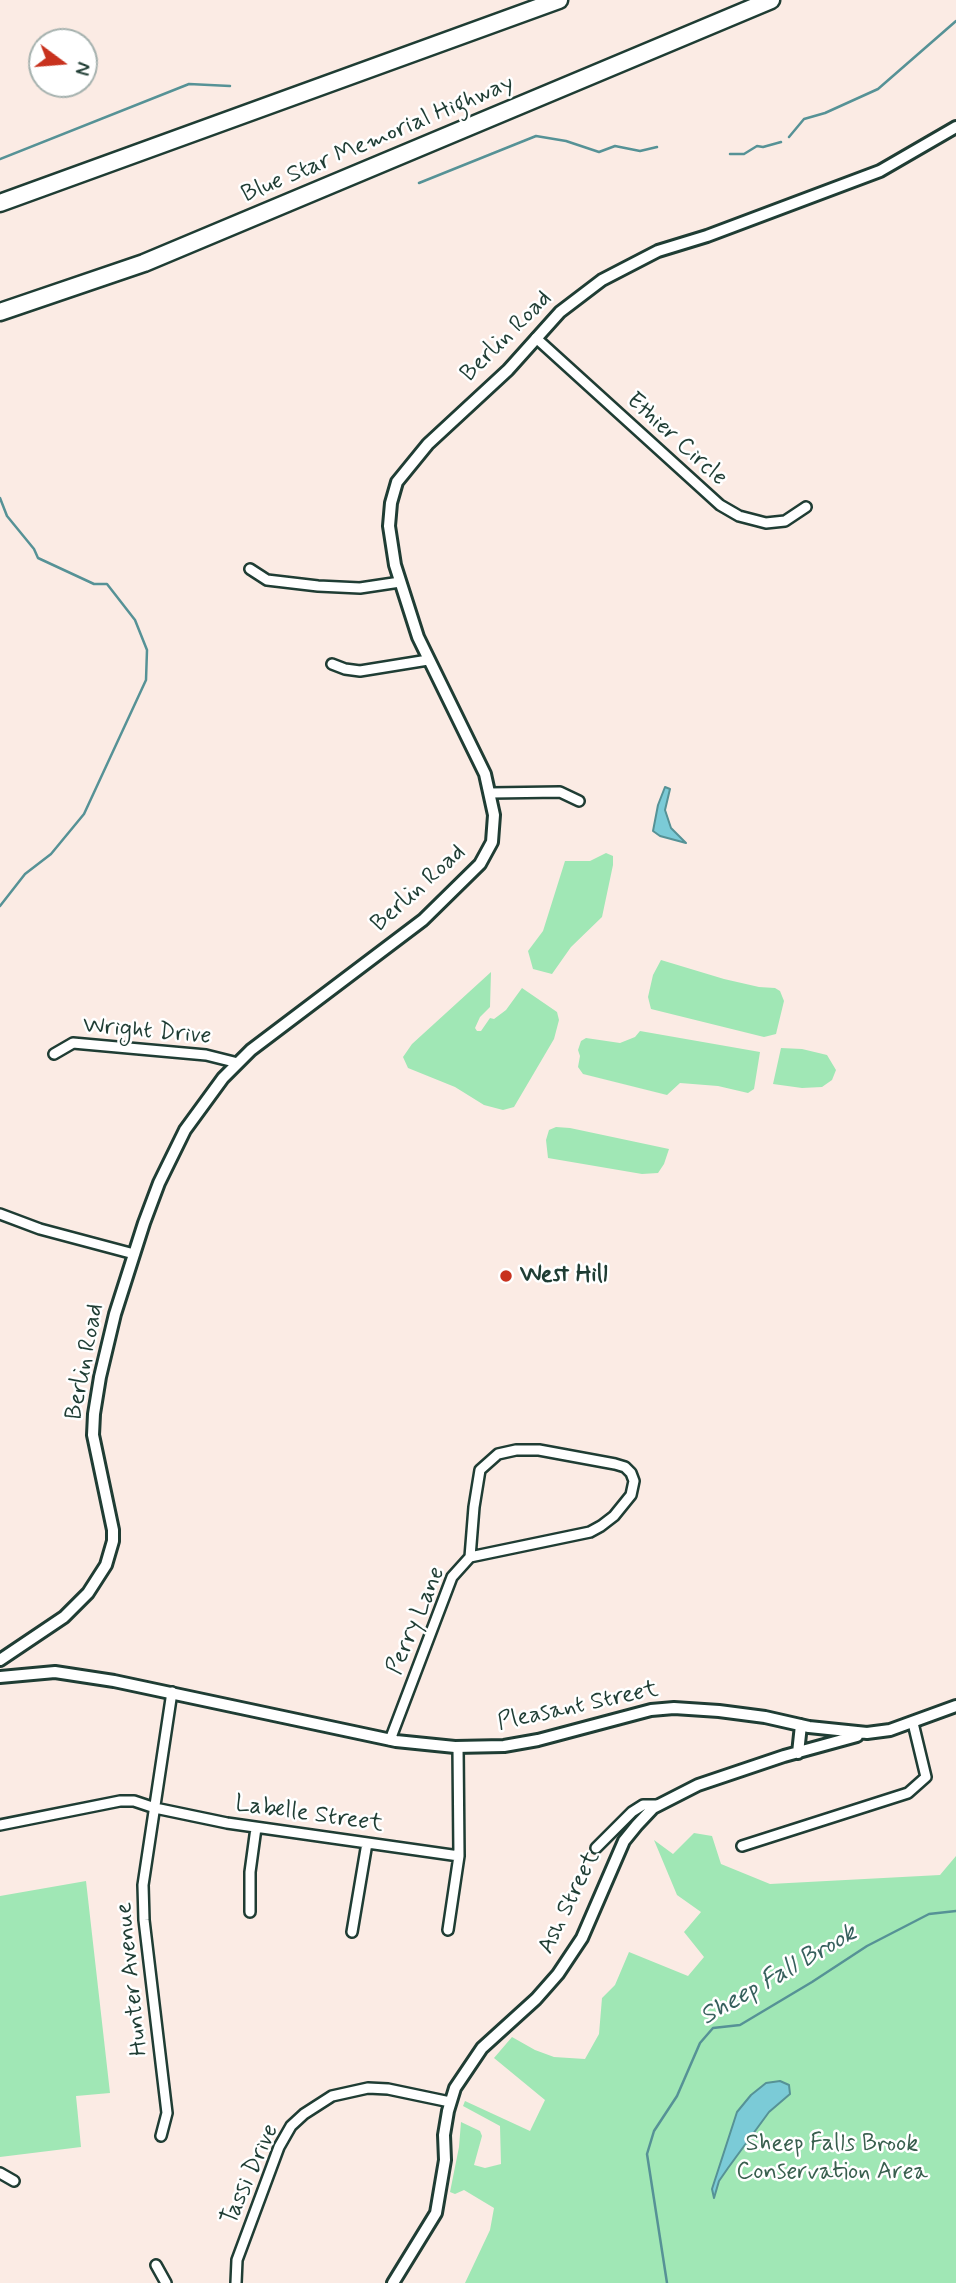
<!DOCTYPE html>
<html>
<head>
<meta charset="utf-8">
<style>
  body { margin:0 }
  #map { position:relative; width:956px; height:2283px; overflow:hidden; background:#fbebe4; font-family:Mynerve,sans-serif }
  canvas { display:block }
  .north { position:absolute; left:28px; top:28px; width:70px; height:70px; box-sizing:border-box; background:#fff; border:2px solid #a5b1ae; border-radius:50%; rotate:106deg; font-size:19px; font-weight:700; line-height:28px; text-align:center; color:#1f3d34 }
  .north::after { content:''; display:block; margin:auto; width:24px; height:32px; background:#c8321e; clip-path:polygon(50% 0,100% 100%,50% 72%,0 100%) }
</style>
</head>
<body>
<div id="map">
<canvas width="956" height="2283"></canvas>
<div class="north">N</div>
</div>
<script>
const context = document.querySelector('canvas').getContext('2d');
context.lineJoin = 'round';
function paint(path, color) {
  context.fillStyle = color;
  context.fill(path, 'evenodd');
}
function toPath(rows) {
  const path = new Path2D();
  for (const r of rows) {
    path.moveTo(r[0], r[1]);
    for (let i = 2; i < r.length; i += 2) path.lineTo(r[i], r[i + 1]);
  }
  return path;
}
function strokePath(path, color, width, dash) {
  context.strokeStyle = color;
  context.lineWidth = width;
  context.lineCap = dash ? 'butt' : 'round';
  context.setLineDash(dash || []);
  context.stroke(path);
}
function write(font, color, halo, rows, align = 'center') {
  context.font = font + ' Mynerve,sans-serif';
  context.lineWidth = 5;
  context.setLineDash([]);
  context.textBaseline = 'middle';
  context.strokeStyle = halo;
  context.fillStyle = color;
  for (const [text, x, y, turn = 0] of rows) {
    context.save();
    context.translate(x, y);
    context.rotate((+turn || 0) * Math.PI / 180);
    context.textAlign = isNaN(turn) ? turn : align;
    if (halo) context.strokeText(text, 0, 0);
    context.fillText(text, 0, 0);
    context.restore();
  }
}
const green = toPath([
  [606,853,613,856,613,865,602,917,571,947,552,974,533,969,528,951,543,931,565,861,590,861],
  [661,960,724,979,759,987,775,988,780,991,784,1001,776,1034,764,1037,651,1009,648,997,653,975],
  [491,972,490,1007,480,1017,475,1028,477,1031,481,1031,490,1018,494,1019,506,1010,522,988,557,1012,559,1020,554,1039,514,1107,503,1110,484,1105,455,1087,408,1068,403,1057,412,1044],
  [640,1031,760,1052,754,1089,748,1093,718,1086,680,1083,667,1095,583,1074,578,1067,580,1056,578,1050,581,1041,586,1038,620,1043,635,1037],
  [781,1048,802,1049,827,1055,836,1070,832,1080,822,1087,802,1088,773,1084],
  [556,1127,570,1128,669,1149,664,1164,658,1173,642,1174,548,1158,546,1140,549,1130],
  [694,1833,712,1836,721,1864,770,1884,940,1875,956,1856,956,2283,465,2283,490,2230,494,2208,464,2190,455,2194,450,2192,459,2147,461,2122,480,2131,482,2136,474,2165,485,2168,501,2164,500,2126,463,2106,465,2101,530,2131,545,2100,494,2058,512,2037,535,2050,554,2057,585,2059,599,2034,602,1998,615,1985,629,1952,688,1976,704,1957,684,1932,701,1912,677,1895,654,1840,673,1854],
  [86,1881,110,2093,76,2096,81,2147,0,2157,0,1896]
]);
const water = toPath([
  [665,787,670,789,665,810,671,828,686,843,660,836,653,831,658,805,665,787],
  [780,2081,789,2085,790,2094,769,2112,728,2168,719,2181,714,2198,712,2189,737,2112,751,2095,766,2083,780,2081]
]);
const stream = toPath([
  [789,137,804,119,825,113,878,89,956,21],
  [730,154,744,154,757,146,763,147,781,142],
  [0,159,189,84,230,86],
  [419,183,536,136,566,141,599,152,615,146,640,151,657,147],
  [0,498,7,516,34,549,38,558,94,584,107,584,135,620,147,650,146,680,84,814,51,854,25,874,0,906],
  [667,2283,647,2154,654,2131,677,2096,700,2043,713,2028,740,2025,812,1982,867,1946,929,1914,956,1911]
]);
const minor = toPath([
  [536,338,720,505,739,516,766,523,785,521,806,507],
  [250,569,267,580,318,586,360,588,400,582],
  [332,664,345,669,360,671,428,660],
  [491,793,560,792,579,801],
  [54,1054,73,1043,206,1055,238,1063],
  [0,1214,40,1229,134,1254],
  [390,1740,452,1577,470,1557,590,1532,601,1526,614,1516,631,1495,634,1481,631,1473,625,1467,615,1464,539,1450,516,1450,498,1454,480,1470,474,1507,470,1557],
  [0,1825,120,1801,134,1801,155,1808,227,1823,459,1856],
  [742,1846,908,1793,926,1777,913,1723],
  [596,1848,632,1812,643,1805,659,1805],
  [250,1912,250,1872,256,1828],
  [448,1930,459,1856,458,1747],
  [352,1932,367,1843],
  [161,2136,167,2113,144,1920,143,1885,172,1692],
  [0,2173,14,2181],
  [156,2265,166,2283],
  [236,2283,237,2260,279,2147,291,2126,304,2114,332,2096,368,2088,388,2089,450,2102]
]);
const tertiary = toPath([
  [0,1660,64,1617,88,1593,106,1565,113,1541,113,1530,93,1435,94,1414,100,1377,115,1314,144,1223,159,1183,185,1130,223,1078,251,1050,423,920,480,864,492,842,494,815,485,774,418,637,395,565,389,526,391,503,397,482,428,444,508,370,560,312,602,280,658,251,707,236,880,171,956,127],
  [0,1677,55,1672,114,1681,396,1741,455,1747,504,1746,538,1740,651,1710,674,1708,719,1711,765,1717,809,1727,867,1733,890,1730,956,1706],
  [798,1753,801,1725],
  [393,2283,436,2213,445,2160,444,2135,448,2111,455,2088,482,2048,536,1999,558,1974,582,1938,624,1841,637,1825,653,1808,698,1785,784,1756,857,1736]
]);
const motorway = toPath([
  [0,203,559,0],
  [0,312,144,263,771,0]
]);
const markers = [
  [506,1276,7,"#c8321e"]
];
const streetNames = [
  ["Blue Star Memorial Highway",378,140,-23],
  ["Berlin Road",507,337,-45],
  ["Ethier Circle",676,440,42],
  ["Berlin Road",419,889,-42],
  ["Wright Drive",147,1032,5],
  ["Berlin Road",86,1362,-79],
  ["Perry Lane",417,1621,-67],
  ["Pleasant Street",578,1707,-12],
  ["Labelle Street",309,1815,8],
  ["Ash Street",570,1903,-64],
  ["Hunter Avenue",133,1979,-96],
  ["Tassi Drive",251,2175,-66]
];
const poiNames = [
  ["West Hill",520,1276]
];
const parkNames = [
  ["Sheep Falls Brook",832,2145],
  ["Conservation Area",832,2173]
];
const waterNames = [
  ["Sheep Fall Brook",779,1976,-30]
];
paint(green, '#a0e7b5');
paint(water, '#7bcbd7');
strokePath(water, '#569296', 2);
strokePath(stream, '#569296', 2.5);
strokePath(minor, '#1f3d34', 14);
strokePath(tertiary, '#1f3d34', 16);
strokePath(motorway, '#1f3d34', 21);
strokePath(minor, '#fff', 9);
strokePath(tertiary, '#fff', 10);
strokePath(motorway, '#fff', 16);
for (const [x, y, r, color] of markers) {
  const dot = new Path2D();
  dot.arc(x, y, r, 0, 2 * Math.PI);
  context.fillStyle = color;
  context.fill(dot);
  strokePath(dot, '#fff', 2.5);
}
write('24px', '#1f3d34', '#fff', streetNames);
write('bold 24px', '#1f3d34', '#fff', poiNames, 'left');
write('24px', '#395f4e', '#fff', parkNames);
write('italic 26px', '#36605d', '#fff', waterNames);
</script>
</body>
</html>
